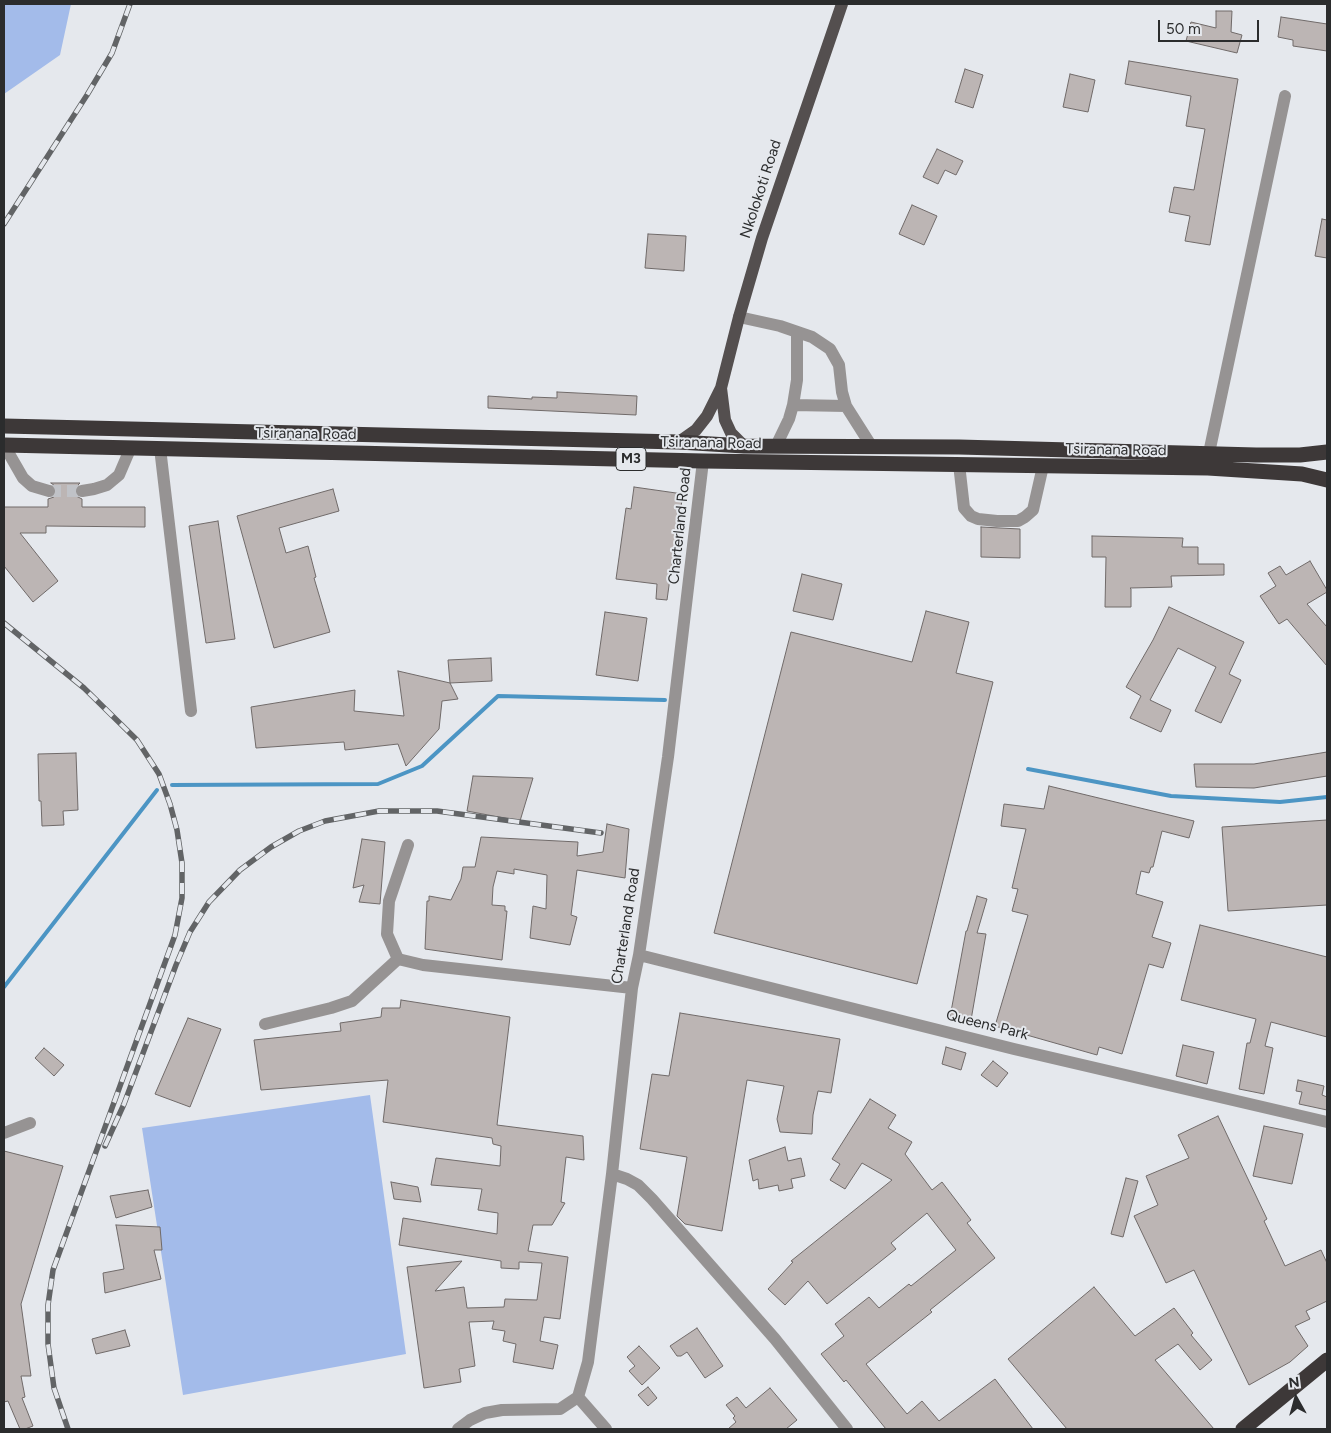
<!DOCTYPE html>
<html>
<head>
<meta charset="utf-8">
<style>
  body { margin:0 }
  #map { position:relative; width:1331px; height:1433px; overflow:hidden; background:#e5e8ed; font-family:Figtree,sans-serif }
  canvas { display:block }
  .frame { position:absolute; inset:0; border:5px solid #2b2c2d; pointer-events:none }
  .north { position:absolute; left:1271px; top:1373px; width:50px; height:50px; -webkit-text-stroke:4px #e5e8ed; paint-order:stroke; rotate:353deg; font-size:14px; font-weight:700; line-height:20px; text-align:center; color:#2b2c2d }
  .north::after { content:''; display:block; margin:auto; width:18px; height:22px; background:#2b2c2d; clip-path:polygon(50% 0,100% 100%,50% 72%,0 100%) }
  .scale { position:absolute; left:1158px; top:20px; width:101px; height:22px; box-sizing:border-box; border:2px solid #2b2c2d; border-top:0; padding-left:6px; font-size:15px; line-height:18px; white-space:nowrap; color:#2b2c2d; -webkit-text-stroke:4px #e5e8ed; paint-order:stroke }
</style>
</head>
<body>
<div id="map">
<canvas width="1331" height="1433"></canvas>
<div class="frame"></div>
<div class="north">N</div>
<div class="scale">50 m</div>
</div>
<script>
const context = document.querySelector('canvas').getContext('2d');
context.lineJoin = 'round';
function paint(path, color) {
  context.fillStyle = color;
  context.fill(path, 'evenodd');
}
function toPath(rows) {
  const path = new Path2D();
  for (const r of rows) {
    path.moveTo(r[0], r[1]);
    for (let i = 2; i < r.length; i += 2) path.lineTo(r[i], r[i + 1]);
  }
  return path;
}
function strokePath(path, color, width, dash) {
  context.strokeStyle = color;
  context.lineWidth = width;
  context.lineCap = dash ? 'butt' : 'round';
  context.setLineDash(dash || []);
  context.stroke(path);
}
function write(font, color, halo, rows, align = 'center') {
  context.font = font + ' Figtree,sans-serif';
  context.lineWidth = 4;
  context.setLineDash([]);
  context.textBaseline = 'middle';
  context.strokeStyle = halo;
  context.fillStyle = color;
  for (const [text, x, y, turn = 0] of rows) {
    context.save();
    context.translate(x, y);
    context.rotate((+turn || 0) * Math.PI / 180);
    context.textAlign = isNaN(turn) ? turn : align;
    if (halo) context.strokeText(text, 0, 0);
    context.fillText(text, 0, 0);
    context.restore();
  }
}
const green = toPath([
  [4,4,71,4,60,55,4,94],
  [370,1095,406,1354,183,1395,142,1128]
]);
const stream = toPath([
  [1028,769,1171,796,1280,802,1327,797],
  [172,785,378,784,422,766,498,696,665,700],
  [4,987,157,790]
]);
const building = toPath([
  [1216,11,1232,11,1231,32,1242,35,1237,53,1186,41,1191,22,1216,28,1216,11],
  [1281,17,1327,24,1327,51,1293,46,1293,40,1278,37,1281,17],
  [1129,61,1238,79,1210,245,1185,241,1190,216,1169,212,1174,187,1194,190,1205,129,1186,126,1191,96,1125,84,1129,61],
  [965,69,983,75,973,108,955,102,965,69],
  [1070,74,1095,80,1088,112,1063,107,1070,74],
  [937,149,963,161,956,175,945,170,938,184,923,177,937,149],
  [912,205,937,216,924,245,899,234,912,205],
  [1322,219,1327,220,1327,258,1315,256,1322,219],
  [648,234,686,236,684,271,645,268,648,234],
  [557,392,637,396,636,415,488,408,488,396,532,399,532,397,557,398,557,392],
  [51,483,80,483,75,488,74,492,76,496,82,499,82,507,145,507,145,527,46,526,46,533,20,533,58,581,33,602,4,566,4,507,48,507,48,499,54,497,57,493,55,486,51,483],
  [634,487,683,494,680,513,679,513,667,600,656,599,657,584,616,579,626,508,631,509,634,487],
  [333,489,339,511,279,528,286,553,308,546,316,577,314,578,330,632,274,648,237,516,333,489],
  [218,521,235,639,206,643,189,526,218,521],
  [981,527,1020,529,1020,558,981,557,981,527],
  [1092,536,1183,538,1182,547,1198,547,1198,564,1224,564,1224,575,1171,576,1172,587,1130,588,1131,589,1131,607,1105,607,1106,557,1092,557,1092,536],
  [1310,561,1327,590,1327,592,1307,604,1327,627,1327,666,1287,619,1279,624,1260,596,1276,586,1268,573,1280,566,1286,575,1310,561],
  [802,574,842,584,833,620,793,611,802,574],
  [1169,607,1244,642,1229,674,1241,680,1221,723,1195,711,1216,667,1178,648,1150,700,1171,710,1161,732,1130,718,1141,696,1126,687,1153,640,1169,607],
  [926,611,969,622,956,673,993,682,917,984,714,933,791,632,912,662,926,611],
  [605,612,647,618,638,681,596,675,605,612],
  [491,658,492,681,450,683,448,660,491,658],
  [398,671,450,683,458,699,442,701,439,729,406,766,398,744,345,750,344,742,256,748,251,707,355,690,354,711,404,716,398,671],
  [1327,752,1327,776,1254,788,1196,787,1194,764,1254,764,1327,752],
  [76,753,78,810,63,811,64,825,42,826,41,801,39,801,38,754,76,753],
  [473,776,533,778,520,821,467,811,473,776],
  [1049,786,1194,821,1189,838,1162,831,1153,867,1151,867,1149,873,1141,871,1136,894,1163,902,1152,937,1171,943,1163,968,1149,964,1122,1054,1099,1047,1097,1055,995,1026,1028,915,1012,911,1018,889,1012,888,1026,829,1001,826,1004,804,1044,809,1049,786],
  [1327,820,1327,905,1228,911,1222,827,1327,820],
  [607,824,629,829,625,878,577,870,571,915,577,917,570,945,530,938,533,906,546,909,547,875,514,869,514,874,497,871,493,887,492,905,505,906,505,911,507,911,502,960,425,949,427,901,429,901,429,896,451,900,461,879,463,867,475,867,481,837,578,842,577,856,603,852,607,824],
  [362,839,385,842,380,904,359,902,364,885,353,888,362,839],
  [977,896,987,899,977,933,986,934,971,1020,950,1017,966,931,967,931,977,896],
  [1200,925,1327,957,1327,1037,1271,1022,1265,1046,1273,1048,1264,1094,1239,1089,1247,1043,1250,1043,1256,1019,1181,1000,1200,925],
  [401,1000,510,1017,497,1125,583,1136,584,1160,566,1157,561,1202,565,1203,552,1225,533,1225,528,1251,568,1257,560,1319,544,1317,540,1341,558,1345,553,1369,513,1362,516,1344,503,1341,505,1331,492,1329,494,1321,469,1322,475,1366,459,1369,461,1382,424,1388,407,1267,462,1261,435,1291,464,1287,467,1308,504,1307,505,1299,537,1300,542,1263,519,1262,519,1269,501,1268,501,1261,399,1245,403,1218,497,1234,498,1213,478,1210,482,1189,431,1185,436,1158,500,1166,501,1146,493,1144,492,1138,383,1122,388,1080,261,1090,254,1040,341,1031,340,1023,381,1017,382,1008,400,1008,401,1000],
  [680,1013,840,1039,831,1093,818,1091,813,1115,812,1134,780,1132,777,1119,784,1086,747,1080,722,1231,685,1224,677,1216,687,1157,640,1149,652,1074,669,1076,680,1013],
  [188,1018,221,1029,190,1107,155,1094,188,1018],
  [1183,1045,1214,1052,1207,1084,1176,1076,1183,1045],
  [946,1047,966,1053,961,1070,942,1064,946,1047],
  [44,1048,64,1065,54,1076,35,1058,44,1048],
  [993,1061,1008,1073,997,1087,981,1075,993,1061],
  [1298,1080,1324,1086,1322,1095,1327,1097,1327,1110,1299,1104,1302,1092,1296,1091,1298,1080],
  [870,1099,896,1115,888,1128,912,1142,905,1154,932,1190,942,1182,971,1220,967,1223,995,1258,930,1310,932,1312,866,1364,907,1414,922,1401,939,1421,995,1379,1033,1429,886,1429,846,1380,844,1382,821,1354,844,1336,835,1324,869,1297,879,1308,909,1284,911,1286,956,1250,927,1213,891,1243,896,1249,827,1304,808,1281,785,1305,768,1289,793,1262,791,1261,892,1180,862,1163,845,1189,830,1180,840,1164,832,1159,870,1099],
  [1218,1116,1267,1219,1264,1221,1285,1266,1321,1250,1327,1263,1327,1301,1306,1311,1310,1319,1295,1326,1308,1346,1290,1362,1249,1385,1194,1270,1166,1283,1134,1216,1158,1205,1146,1176,1189,1158,1178,1135,1218,1116],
  [1264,1126,1303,1134,1292,1184,1253,1176,1264,1126],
  [785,1147,788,1161,801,1158,805,1176,791,1179,793,1188,779,1191,778,1185,759,1189,758,1179,753,1181,749,1160,785,1147],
  [4,1151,63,1166,21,1304,31,1376,21,1376,25,1397,22,1398,33,1426,25,1429,20,1429,8,1401,4,1402,4,1151],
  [1126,1178,1138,1181,1123,1237,1111,1234,1126,1178],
  [391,1182,418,1187,421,1202,394,1199,391,1182],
  [148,1190,152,1207,116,1218,110,1196,148,1190],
  [116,1225,160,1227,162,1250,154,1250,161,1279,105,1293,103,1273,124,1269,116,1225],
  [1094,1287,1135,1336,1174,1308,1193,1333,1191,1335,1212,1360,1200,1370,1178,1344,1155,1360,1214,1429,1067,1429,1008,1359,1094,1287],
  [697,1328,723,1366,705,1378,687,1352,681,1356,677,1356,670,1346,697,1328],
  [125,1330,130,1346,96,1354,92,1339,125,1330],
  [639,1346,660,1368,642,1385,629,1371,635,1366,627,1357,639,1346],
  [648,1387,657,1398,648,1406,638,1395,648,1387],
  [770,1388,797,1420,786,1429,728,1429,736,1422,733,1418,735,1416,726,1405,737,1397,746,1408,770,1388]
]);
const minorTunnel = toPath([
  [49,491,82,491]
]);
const minor = toPath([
  [739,317,780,326,812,337,830,349,839,365,842,392,846,406,872,447],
  [793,405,846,406],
  [4,445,23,478,32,486,49,491],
  [776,446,789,419,793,405,797,380,797,332],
  [160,448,191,711],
  [1209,453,1285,96],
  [959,464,964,508,971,516,978,519,997,521,1018,521,1025,517,1033,510,1043,466],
  [82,491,94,489,107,485,119,475,131,447],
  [408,845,389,901,387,934,398,959,423,965,632,988],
  [639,955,1014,1049,1327,1122],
  [265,1024,331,1008,352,1001,398,959],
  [4,1133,30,1123],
  [612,1174,627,1179,638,1185,652,1199,775,1339,847,1429],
  [578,1397,588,1362,612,1174,632,988,639,955,668,757,703,461],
  [578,1397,606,1429],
  [458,1429,470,1420,485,1413,502,1410,560,1409,578,1397]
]);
const major = toPath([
  [721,388,725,420,731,433,744,446],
  [679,442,696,430,707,416,721,388,739,317,762,238,842,4]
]);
const highway = toPath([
  [4,426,679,442,744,446,959,447,1256,455,1300,455,1327,452],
  [4,445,703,461,1208,468,1302,474,1327,480],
  [1243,1429,1327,1360]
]);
const rail = toPath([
  [4,224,87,95,112,53,130,4],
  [4,623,84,688,137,740,159,774,170,804,177,830,182,863,182,898,175,935,53,1270,48,1305,48,1344,54,1388,68,1429],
  [105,1146,124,1104,176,965,190,932,209,902,240,870,271,847,299,831,325,821,379,811,437,811,601,833]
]);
const shields = [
  [631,459,30]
];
const shieldNames = [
  ["M3",631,459]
];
const streetNames = [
  ["Nkolokoti Road",761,189,-72],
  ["Tsiranana Road",306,434,1],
  ["Tsiranana Road",711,443,1],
  ["Tsiranana Road",1116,450,1],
  ["Charterland Road",680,526,-84],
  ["Charterland Road",626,926,-81],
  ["Queens Park",987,1025,14]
];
paint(green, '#a3bbea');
strokePath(stream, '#4c95c4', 4);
paint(building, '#bcb5b4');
strokePath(building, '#706a69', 1);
strokePath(minorTunnel, '#c0c2c7', 12, [12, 6]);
strokePath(minor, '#969393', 12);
strokePath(major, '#544f4f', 12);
strokePath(highway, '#3d3838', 15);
strokePath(rail, '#626466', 5.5);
strokePath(rail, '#e5e8ed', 4, [11]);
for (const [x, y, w] of shields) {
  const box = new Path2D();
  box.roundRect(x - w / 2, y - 11.5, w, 23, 4);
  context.fillStyle = '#e5e8ed';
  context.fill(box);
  strokePath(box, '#2b2c2d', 1);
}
write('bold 14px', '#2b2c2d', null, shieldNames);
write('15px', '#2b2c2d', '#e5e8ed', streetNames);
</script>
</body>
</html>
